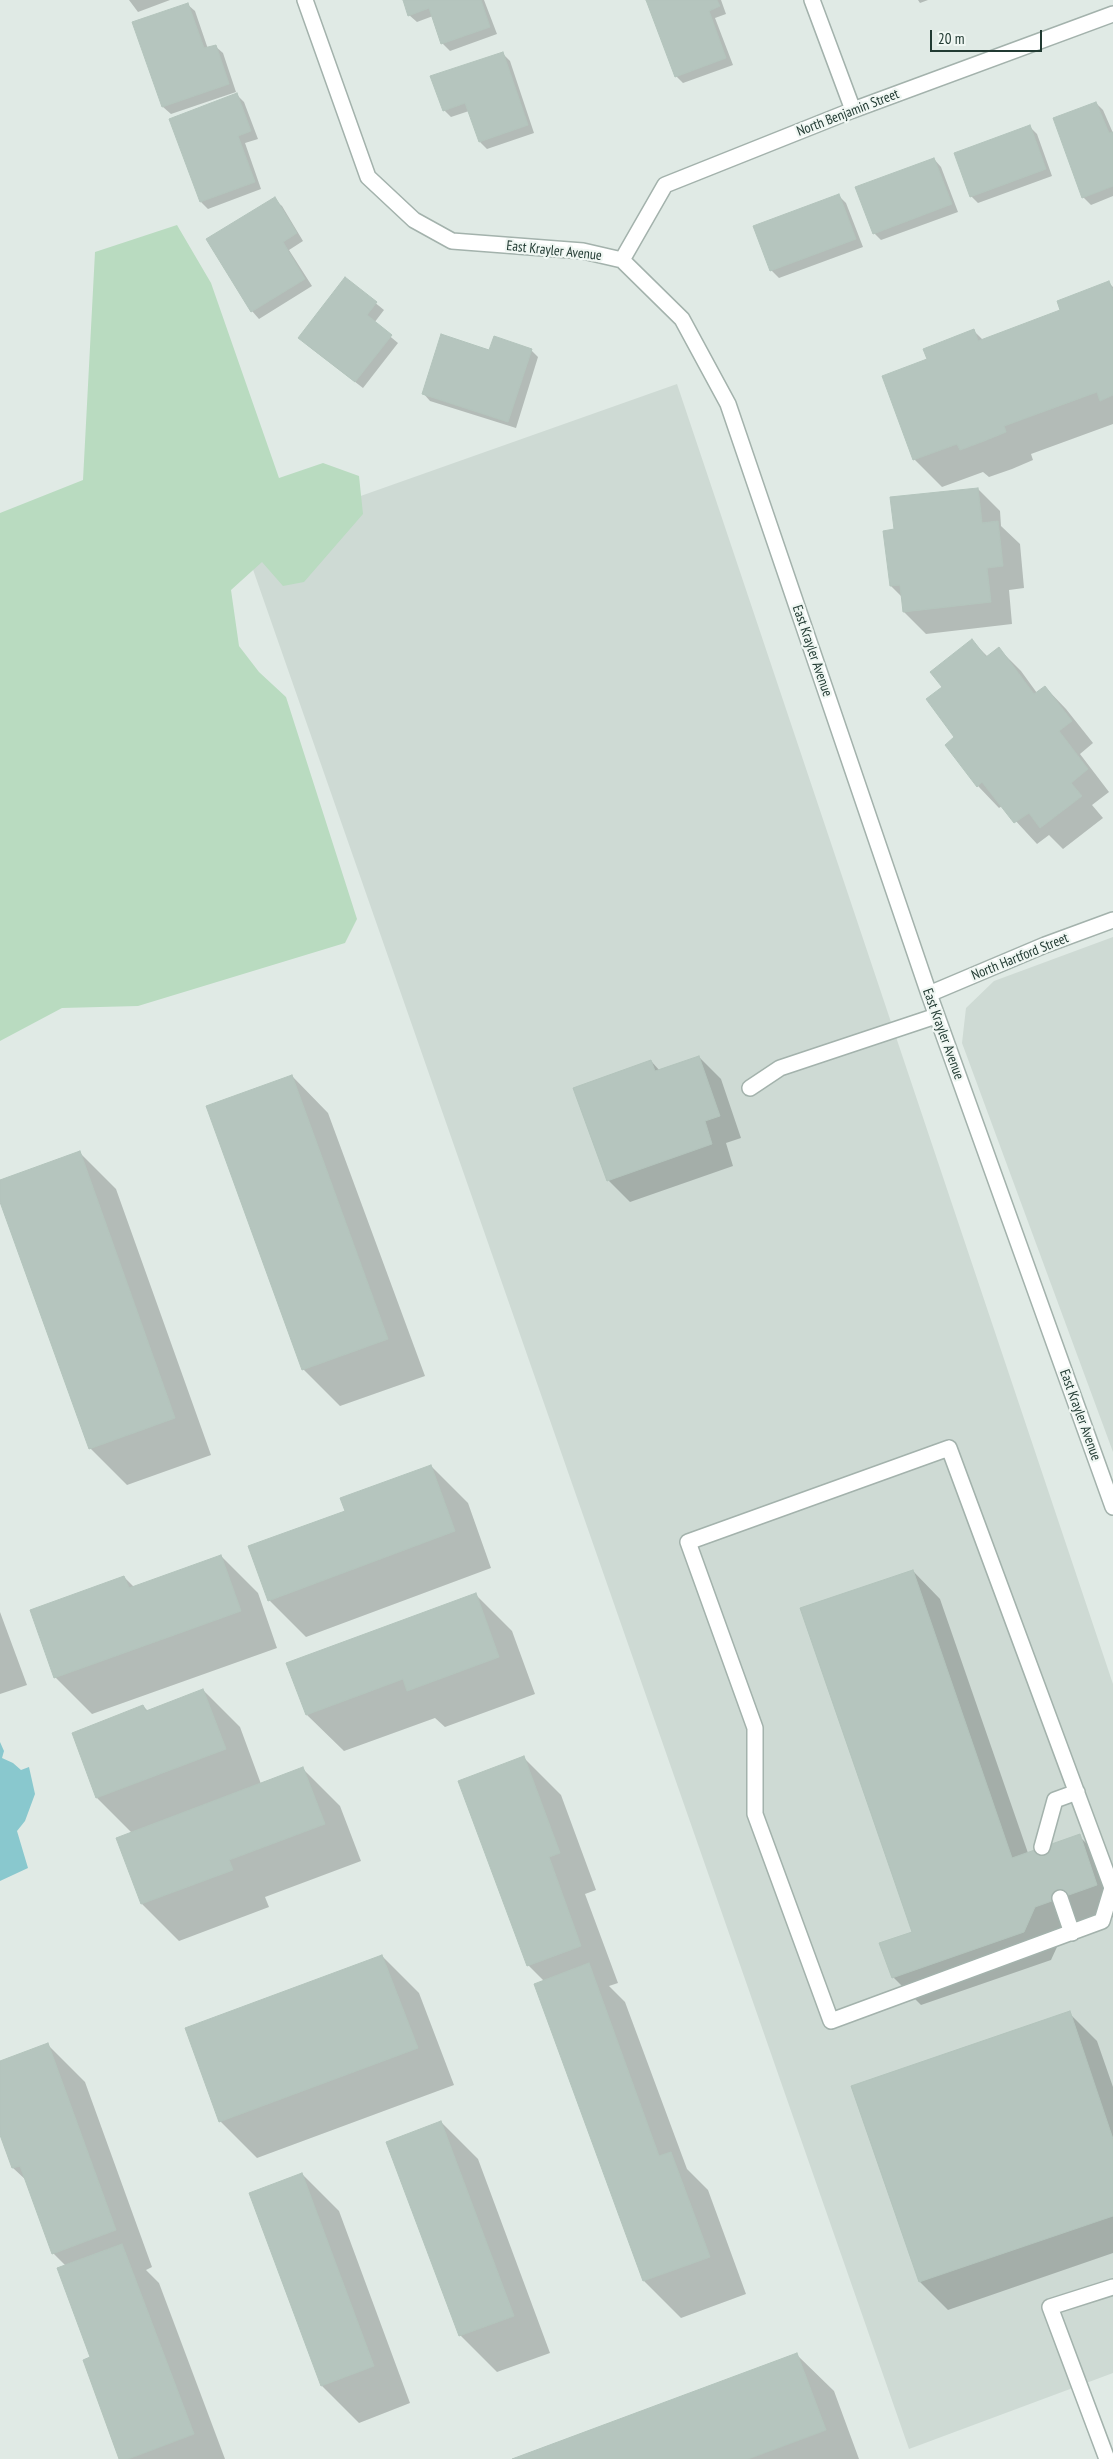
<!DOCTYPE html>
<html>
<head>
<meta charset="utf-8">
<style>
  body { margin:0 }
  #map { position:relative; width:1113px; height:2459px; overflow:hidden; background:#e0eae5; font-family:"PT Sans Narrow",sans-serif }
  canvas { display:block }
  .scale { position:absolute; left:930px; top:30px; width:112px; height:22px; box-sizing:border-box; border:2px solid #213a32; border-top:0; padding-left:6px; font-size:15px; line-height:18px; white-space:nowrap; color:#213a32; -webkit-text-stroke:4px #f0f7f3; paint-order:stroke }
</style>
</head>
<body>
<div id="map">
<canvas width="1113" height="2459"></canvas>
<div class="scale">20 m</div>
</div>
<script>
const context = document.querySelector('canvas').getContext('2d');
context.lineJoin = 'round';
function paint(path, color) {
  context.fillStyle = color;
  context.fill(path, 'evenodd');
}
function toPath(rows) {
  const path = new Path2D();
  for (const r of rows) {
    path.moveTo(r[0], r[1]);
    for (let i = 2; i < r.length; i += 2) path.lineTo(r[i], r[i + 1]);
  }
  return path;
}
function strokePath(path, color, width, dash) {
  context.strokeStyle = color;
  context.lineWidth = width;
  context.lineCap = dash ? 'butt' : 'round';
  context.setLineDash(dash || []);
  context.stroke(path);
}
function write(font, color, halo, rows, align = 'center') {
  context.font = font + ' "PT Sans Narrow",sans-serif';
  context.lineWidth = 4.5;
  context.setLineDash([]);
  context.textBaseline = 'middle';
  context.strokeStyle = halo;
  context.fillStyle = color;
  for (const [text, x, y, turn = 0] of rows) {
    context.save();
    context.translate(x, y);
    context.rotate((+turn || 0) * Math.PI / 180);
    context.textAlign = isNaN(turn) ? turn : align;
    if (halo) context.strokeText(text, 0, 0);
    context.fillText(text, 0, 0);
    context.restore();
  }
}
const built = toPath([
  [677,384,1113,1684,1113,2373,909,2449,242,538],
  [1113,937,1113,1452,962,1043,966,1008,994,981]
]);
const green = toPath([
  [177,225,211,283,279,478,323,463,359,476,363,514,304,582,283,586,262,562,231,590,239,646,259,672,286,697,357,919,345,943,138,1006,62,1008,0,1041,0,513,83,480,95,252]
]);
const water = toPath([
  [0,1742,4,1751,2,1758,13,1763,21,1770,29,1767,35,1794,25,1821,17,1831,28,1868,0,1881]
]);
const shadow = toPath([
  [129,0,170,0,138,12],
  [404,0,484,0,497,34,450,51,442,43,433,16,417,22,409,15],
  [647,0,721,0,726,14,715,18,733,65,683,83,676,76],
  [918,0,928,0,920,3],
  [187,4,195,11,208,49,215,46,223,53,236,92,171,114,163,107],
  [502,53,510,61,534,133,487,149,480,142,469,111,451,117,444,110],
  [237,95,244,102,258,139,245,143,261,189,208,209,201,202],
  [1096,103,1103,110,1113,133,1113,196,1091,205,1083,197],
  [1030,127,1037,134,1052,176,978,203,971,196],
  [934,159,941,167,958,212,881,240,874,233],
  [839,196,846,203,863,247,779,278,771,270],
  [274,199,282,206,303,241,289,250,312,286,259,319,252,311],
  [346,279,384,310,374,323,398,343,363,388,307,345],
  [1109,283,1113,287,1113,424,1031,454,1033,460,1012,469,989,477,983,472,942,487,914,459,928,360,974,331,983,340,1062,311],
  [531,350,538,357,516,428,430,401,423,393,490,351],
  [978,489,1000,511,1001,526,1020,544,1024,588,1009,590,1012,624,926,634,904,612,903,598,891,586,895,531],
  [972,641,988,657,999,649,1021,671,1037,693,1045,687,1066,709,1093,743,1080,754,1109,792,1092,805,1103,818,1063,849,1049,835,1037,844,1002,806,999,808,978,786,956,737,943,687],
  [699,1057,721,1079,741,1138,726,1143,733,1166,630,1202,608,1180,651,1061,660,1071],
  [292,1076,328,1113,425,1376,340,1406,303,1369],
  [79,1152,116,1189,211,1455,127,1485,90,1448,0,1198,0,1181],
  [431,1466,468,1503,491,1568,306,1637,269,1600,346,1512],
  [221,1556,258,1593,277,1648,92,1714,55,1677,124,1577,134,1587],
  [913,1571,940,1599,1028,1853,1079,1836,1107,1864,1113,1880,1113,1917,1063,1934,1051,1960,921,2005,893,1977,914,1933],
  [475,1594,512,1631,535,1694,445,1727,435,1718,344,1751,307,1715],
  [0,1612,27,1685,0,1694],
  [203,1690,240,1727,261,1784,303,1769,340,1806,361,1861,265,1897,269,1907,179,1941,142,1904,117,1838,132,1833,97,1798,73,1733,143,1706,148,1711],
  [524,1758,561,1795,596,1890,585,1894,618,1983,609,1986,625,2002,687,2169,708,2190,746,2294,681,2318,644,2281,535,1985,544,1981,528,1965],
  [382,1956,419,1993,454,2085,257,2158,220,2121],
  [1069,2013,1097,2041,1113,2087,1113,2253,948,2310,920,2282],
  [48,2045,85,2082,152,2267,146,2270,159,2283,225,2459,121,2459,66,2266,53,2253,27,2181,13,2168,0,2131,0,2062],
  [441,2122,478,2159,550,2353,497,2372,460,2335],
  [302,2174,339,2211,410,2403,359,2423,322,2386],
  [797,2355,834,2391,859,2459,515,2459]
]);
const building = toPath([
  [403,0,481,0,490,27,441,44,429,8,408,16,403,0],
  [646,0,717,0,720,6,709,11,726,58,675,77,646,0],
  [188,3,204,48,216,45,229,84,162,107,132,22,188,3],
  [503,52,528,125,479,142,465,103,443,111,430,76,503,52],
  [237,93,251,131,238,136,255,182,200,202,169,119,237,93],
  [1096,102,1109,133,1113,132,1113,186,1082,198,1053,118,1096,102],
  [1030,125,1046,169,970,197,954,153,1030,125],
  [934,158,952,204,873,234,855,187,934,158],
  [839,194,856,239,770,271,753,226,839,194],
  [275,197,297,233,283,242,305,279,251,312,206,239,275,197],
  [345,277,377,302,367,315,392,335,355,382,298,338,345,277],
  [1109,281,1113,291,1113,395,1100,401,1097,392,1004,426,1006,432,984,441,960,450,957,444,913,460,882,376,927,359,923,349,974,329,978,341,1060,310,1057,301,1109,281],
  [441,334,489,350,494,336,532,349,508,422,422,394,441,334],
  [978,488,982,523,998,521,1003,566,987,568,991,602,903,612,900,585,890,586,883,531,894,529,890,497,978,488],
  [972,639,986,657,999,647,1034,694,1045,686,1072,721,1059,731,1088,769,1071,783,1082,796,1040,828,1029,813,1014,823,982,782,977,787,945,745,954,737,926,699,942,687,930,672,972,639],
  [699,1056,720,1116,705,1121,712,1144,607,1181,573,1088,651,1060,655,1071,699,1056],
  [292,1075,388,1339,302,1370,206,1106,292,1075],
  [80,1151,175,1418,89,1449,0,1202,0,1180,80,1151],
  [431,1465,455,1531,268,1601,248,1546,345,1511,340,1498,431,1465],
  [221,1555,241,1611,54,1678,30,1610,124,1576,129,1588,221,1555],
  [913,1570,1012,1858,1080,1834,1097,1885,1035,1907,1024,1932,892,1978,879,1943,912,1932,800,1608,913,1570],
  [476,1593,499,1657,407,1691,403,1679,306,1715,286,1663,476,1593],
  [203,1689,226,1749,96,1798,72,1733,143,1705,146,1711,203,1689],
  [524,1756,560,1853,549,1857,581,1946,527,1966,458,1781,524,1756],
  [303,1767,325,1824,229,1860,233,1870,141,1904,116,1838,303,1767],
  [382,1955,418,2048,219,2122,185,2028,382,1955],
  [589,1963,659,2156,671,2152,710,2257,643,2281,534,1984,589,1963],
  [1070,2011,1113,2139,1113,2216,919,2282,851,2086,1070,2011],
  [48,2043,116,2230,52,2254,20,2166,12,2168,0,2135,0,2061,48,2043],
  [441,2121,514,2316,459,2336,386,2142,441,2121],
  [302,2173,374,2366,321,2386,249,2193,302,2173],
  [122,2244,194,2434,128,2459,119,2459,83,2360,90,2357,57,2268,122,2244],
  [797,2353,826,2430,748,2459,512,2459,797,2353]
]);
const lane = toPath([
  [750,1088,780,1068,936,1016],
  [949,1448,1112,1888,1102,1921,831,2021,755,1814,755,1728,688,1542,949,1448],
  [1042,1847,1055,1800,1077,1792],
  [1060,1898,1072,1933],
  [1107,2459,1050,2307,1113,2287]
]);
const street = toPath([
  [305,0,368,177,414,220,452,241,583,251,622,260,682,319,728,404,929,994,1113,1507],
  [812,0,853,110],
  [622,260,665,185,853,110,1113,14],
  [929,994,1045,945,1113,920]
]);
const streetNames = [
  ["North Benjamin Street",848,113,-21],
  ["East Krayler Avenue",554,251,6],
  ["East Krayler Avenue",812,651,71],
  ["North Hartford Street",1020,957,-22],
  ["East Krayler Avenue",943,1034,70],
  ["East Krayler Avenue",1080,1415,70]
];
paint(built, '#cedad4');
paint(green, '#b9dbc0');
paint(water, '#89c8ce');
paint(shadow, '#0003');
paint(building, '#b5c5be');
strokePath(building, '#b3c4bc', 1);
strokePath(lane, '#a3b2ac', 18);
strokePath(street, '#a3b2ac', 18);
strokePath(lane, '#fff', 15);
strokePath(street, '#fff', 15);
write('14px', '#213a32', '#f0f7f3', streetNames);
</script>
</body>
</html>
